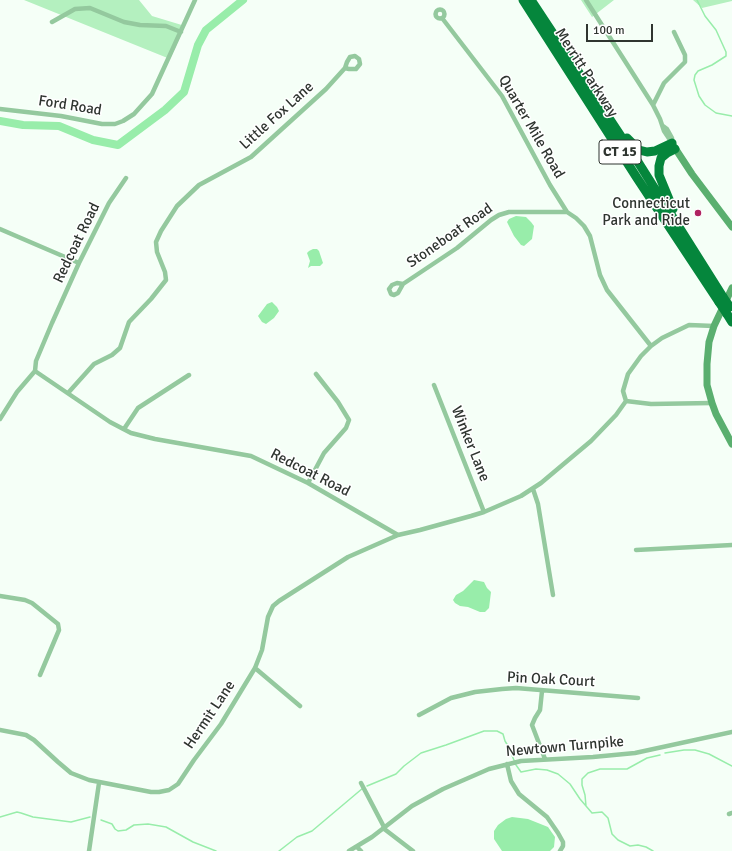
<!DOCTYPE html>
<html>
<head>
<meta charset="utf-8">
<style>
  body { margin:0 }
  #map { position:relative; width:732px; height:851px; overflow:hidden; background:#f5fff7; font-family:Signika,sans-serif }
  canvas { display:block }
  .scale { position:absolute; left:586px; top:24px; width:67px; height:18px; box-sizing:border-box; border:2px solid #2f3530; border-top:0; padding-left:5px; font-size:12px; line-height:14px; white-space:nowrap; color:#2f3530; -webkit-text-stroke:3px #fff; paint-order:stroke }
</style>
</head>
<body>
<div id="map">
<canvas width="732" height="851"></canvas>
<div class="scale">100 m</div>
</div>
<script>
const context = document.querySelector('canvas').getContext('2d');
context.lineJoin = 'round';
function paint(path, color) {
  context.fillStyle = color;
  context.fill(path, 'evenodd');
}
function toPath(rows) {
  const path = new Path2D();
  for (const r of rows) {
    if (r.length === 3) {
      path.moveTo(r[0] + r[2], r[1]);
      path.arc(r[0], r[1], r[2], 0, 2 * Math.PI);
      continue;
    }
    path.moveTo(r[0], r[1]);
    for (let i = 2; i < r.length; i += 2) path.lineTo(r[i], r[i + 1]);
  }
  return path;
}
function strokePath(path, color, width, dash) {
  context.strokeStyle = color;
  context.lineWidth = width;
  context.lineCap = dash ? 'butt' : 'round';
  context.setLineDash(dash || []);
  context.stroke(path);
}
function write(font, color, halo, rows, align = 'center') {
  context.font = font + ' Signika,sans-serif';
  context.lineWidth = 3;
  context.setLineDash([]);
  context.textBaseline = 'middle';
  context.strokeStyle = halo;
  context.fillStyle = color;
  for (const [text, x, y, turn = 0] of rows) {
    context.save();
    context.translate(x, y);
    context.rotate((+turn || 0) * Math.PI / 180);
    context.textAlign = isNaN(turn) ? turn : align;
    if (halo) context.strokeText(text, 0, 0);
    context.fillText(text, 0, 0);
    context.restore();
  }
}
const green = toPath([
  [24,0,139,0,152,16,185,26,170,59],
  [581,0,614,0,592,17],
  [693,0,732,0,732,1,702,8]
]);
const water = toPath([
  [516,216,526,217,531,222,534,226,532,239,524,246,521,245,514,236,507,222,509,219],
  [313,249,317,249,319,251,323,263,320,266,311,266,308,268,310,261,307,253,309,251],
  [272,302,277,307,279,311,274,318,266,324,262,322,258,316,267,304],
  [474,580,484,582,487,588,491,592,489,608,485,612,480,612,468,607,460,606,455,603,453,600,456,595,463,591],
  [512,817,528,819,548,827,555,837,554,847,550,851,502,851,494,839,494,831,498,825,506,819]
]);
const stream = toPath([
  [697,0,705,16,716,30,726,52,726,56,712,65,698,71,695,75,694,80,699,96,705,105,716,113,732,116],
  [665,753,684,750,695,750,709,754,732,766],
  [367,786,396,774,404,766,421,753,446,745,484,731,497,731,503,734,505,741,508,746,516,765,521,772,536,769,547,770,558,774,570,784,580,799,592,813,602,812,608,818,612,834,618,840,630,846,638,845,646,847,653,851],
  [586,806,585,795,582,785,582,779,588,773,600,769,627,769,647,758,660,755],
  [0,817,17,812,21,813,33,817,71,822,90,817],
  [101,820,112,824,115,829,118,831,126,830,134,825,148,824,166,827,193,842,216,851],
  [279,851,297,837,312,831,363,788]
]);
const river = toPath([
  [0,121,23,125,59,126,93,140,118,145,165,110,184,92,198,45,206,30,243,0]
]);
const minor = toPath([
  [586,0,653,105,660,119,664,131,672,143],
  [440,14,4.5],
  [442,18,502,96,550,185,567,212],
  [52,22,75,9,90,8,124,22,140,25,166,26,181,32],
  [653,105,664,83,685,62,685,55,674,32],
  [0,109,61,116,102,124,115,124,123,121,134,114,152,94,195,0],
  [663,126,667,129,672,138,672,143],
  [0,229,79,263],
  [403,284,397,283,392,285,389,289,391,294,394,295,398,293,403,284,457,248,491,220,499,215,509,212,567,212,576,218,584,226,590,236,600,275,607,290,651,346],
  [35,371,110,422,131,433,155,439,251,456,308,483,398,535],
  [35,371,36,361,52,323,79,263,109,203,126,178],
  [434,385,484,512],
  [68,393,94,364,112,355,120,348,129,322,151,299,166,280,165,272,157,252,156,242,161,231,177,206,199,185,251,157,326,89,345,68,347,62,350,57,355,56,359,59,360,64,356,69,349,69,345,68],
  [626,401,623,391,628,374,641,356,651,346,662,338,689,325,714,326],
  [626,401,651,404,712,403],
  [0,419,17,392,35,371],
  [124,429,138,408,189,375],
  [308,483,324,453,346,428,349,420,338,402,316,374],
  [533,489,538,504,553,595],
  [636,550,732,545],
  [0,596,25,600,32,603,58,624,59,630,40,675],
  [255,668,300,706],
  [542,691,540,710,535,718,532,725,545,759],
  [419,715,451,698,475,692,502,689,516,688,638,698],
  [0,730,26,735,34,740,58,762,71,773,89,780,151,792,159,792,169,790,178,784,194,760,221,724,255,668,262,650,268,617,273,606,279,601,348,557,398,535,420,530,471,516,484,512,521,496,541,483,591,441,616,415,626,401],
  [507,764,511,781,519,794,547,817,558,833,563,842,563,846,560,851],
  [361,783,384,827],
  [729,814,732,813],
  [383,828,413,851],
  [357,847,361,851],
  [89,851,99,783],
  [349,851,372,837,412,806,443,789,489,769,521,761,593,757,635,753,732,732]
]);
const secondary = toPath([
  [673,145,692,174,732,227],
  [732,288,714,326,709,342,707,364,707,385,712,403,716,414,732,444]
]);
const motorway = toPath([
  [523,0,637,178,719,302],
  [531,0,638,162,723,297],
  [627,138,639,150,647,152,655,151,672,143],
  [673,209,659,175,659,166,661,158,667,153,675,149],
  [727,314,732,322]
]);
const motorwayBridge = toPath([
  [723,297,730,307],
  [719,302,727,314]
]);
const markers = [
  [698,213,4,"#af2361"]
];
const shields = [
  [620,152,42]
];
const shieldNames = [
  ["CT 15",620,152]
];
const streetNames = [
  ["Merritt Parkway",586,73,57],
  ["Ford Road",70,106,9],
  ["Little Fox Lane",277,116,-42],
  ["Quarter Mile Road",531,127,60],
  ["Stoneboat Road",450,236,-35],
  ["Redcoat Road",77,243,-64],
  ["Winker Lane",470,444,68],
  ["Redcoat Road",310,473,27],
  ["Pin Oak Court",551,680,3],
  ["Hermit Lane",210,715,-56],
  ["Newtown Turnpike",565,747,-5]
];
const poiNames = [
  ["Connecticut",690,204],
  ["Park and Ride",690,221]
];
paint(green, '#b4f0bf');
paint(water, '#98edaa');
strokePath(stream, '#98edaa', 1.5);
strokePath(river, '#98edaa', 8);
strokePath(minor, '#94c99e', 4.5);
strokePath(secondary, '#5aaf6f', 7);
strokePath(motorway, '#05863c', 9);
strokePath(motorwayBridge, '#05863c', 9);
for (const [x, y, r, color] of markers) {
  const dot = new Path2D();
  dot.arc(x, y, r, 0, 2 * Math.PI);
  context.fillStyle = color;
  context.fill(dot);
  strokePath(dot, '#fff', 1.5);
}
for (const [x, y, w] of shields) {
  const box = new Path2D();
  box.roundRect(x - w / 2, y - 12, w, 24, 3);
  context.fillStyle = '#fff';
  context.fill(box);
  strokePath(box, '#2f3530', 1);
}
write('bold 14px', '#2f3530', null, shieldNames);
write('15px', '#2f3530', '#fff', streetNames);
write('15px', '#2f3530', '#fff', poiNames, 'right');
</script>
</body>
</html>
